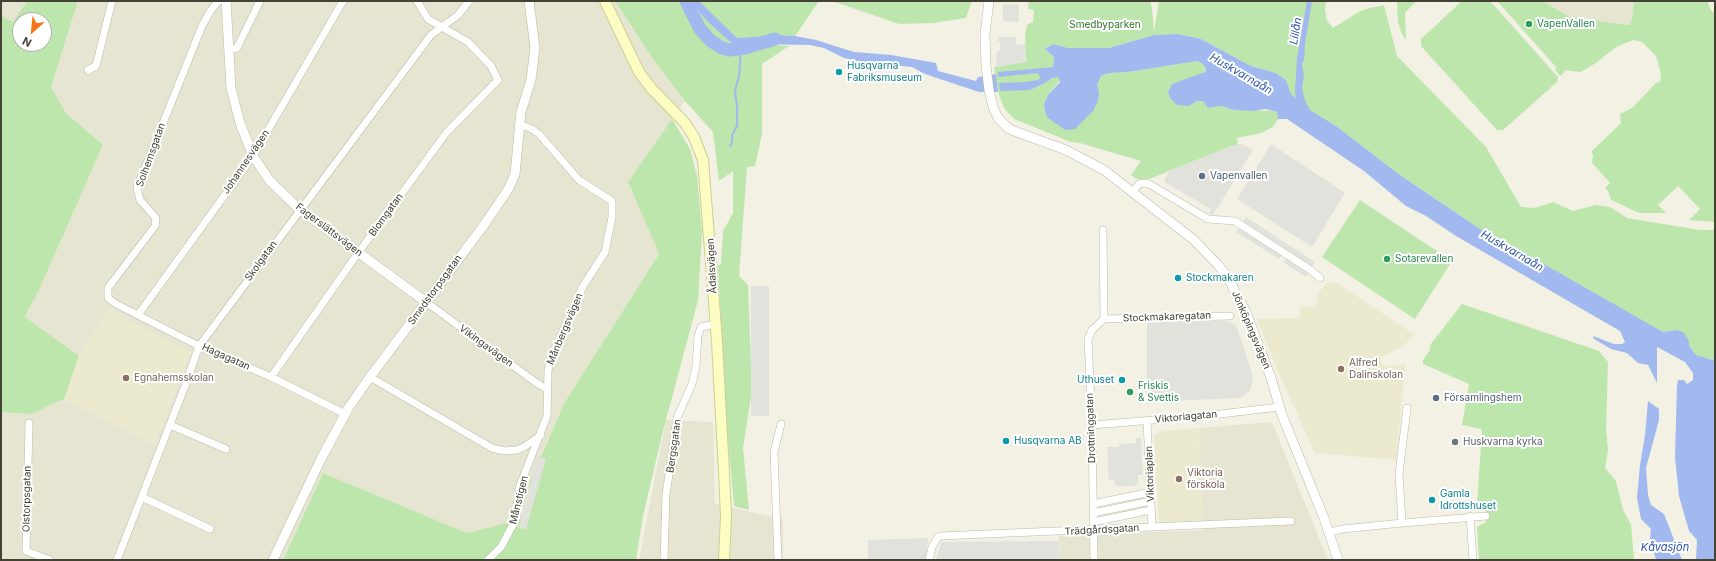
<!DOCTYPE html>
<html>
<head>
<meta charset="utf-8">
<style>
  body { margin:0 }
  #map { position:relative; width:1716px; height:561px; overflow:hidden; background:#f2f1e4; font-family:Inter,sans-serif }
  canvas { display:block }
  .frame { position:absolute; inset:0; border:2px solid #444234; pointer-events:none }
  .north { position:absolute; left:12px; top:12px; width:40px; height:40px; box-sizing:border-box; background:#fff; border:1px solid #b4b3ae; border-radius:50%; rotate:207deg; font-size:11px; font-weight:700; line-height:16px; text-align:center; color:#444234 }
  .north::after { content:''; display:block; margin:auto; width:14px; height:18px; background:#f57618; clip-path:polygon(50% 0,100% 100%,50% 72%,0 100%) }
</style>
</head>
<body>
<div id="map">
<canvas width="1716" height="561"></canvas>
<div class="frame"></div>
<div class="north">N</div>
</div>
<script>
const context = document.querySelector('canvas').getContext('2d');
context.lineJoin = 'round';
function paint(path, color) {
  context.fillStyle = color;
  context.fill(path, 'evenodd');
}
function toPath(rows) {
  const path = new Path2D();
  for (const r of rows) {
    path.moveTo(r[0], r[1]);
    for (let i = 2; i < r.length; i += 2) path.lineTo(r[i], r[i + 1]);
  }
  return path;
}
function strokePath(path, color, width, dash) {
  context.strokeStyle = color;
  context.lineWidth = width;
  context.lineCap = dash ? 'butt' : 'round';
  context.setLineDash(dash || []);
  context.stroke(path);
}
function write(font, color, halo, rows, align = 'center') {
  context.font = font + ' Inter,sans-serif';
  context.lineWidth = 4;
  context.setLineDash([]);
  context.textBaseline = 'middle';
  context.strokeStyle = halo;
  context.fillStyle = color;
  for (const [text, x, y, turn = 0] of rows) {
    context.save();
    context.translate(x, y);
    context.rotate((+turn || 0) * Math.PI / 180);
    context.textAlign = isNaN(turn) ? turn : align;
    if (halo) context.strokeText(text, 0, 0);
    context.fillText(text, 0, 0);
    context.restore();
  }
}
const residential = toPath([
  [1,1,27,1,13,22,1,16],
  [78,1,615,1,655,62,685,101,628,182,659,254,565,402,526,518,467,533,323,473,283,560,1,560,1,412,31,414,64,399,155,444,189,352,108,309,79,356,25,318,39,290,103,145,66,113,51,87],
  [1542,1,1634,1,1632,19,1630,25,1570,17],
  [666,420,713,422,715,504,783,519,783,560,639,560],
  [1272,422,1328,560,1060,560,1059,536,1203,530,1199,428]
]);
const education = toPath([
  [1328,282,1337,283,1415,335,1403,346,1380,358,1385,366,1405,364,1405,372,1396,460,1315,453,1280,376,1257,319,1299,318,1301,305,1315,309,1319,292],
  [108,309,190,352,155,444,64,399,79,356],
  [1199,428,1203,522,1160,523,1159,522,1154,437,1156,434,1164,431]
]);
const green = toPath([
  [27,1,78,1,51,87,66,113,103,145,39,290,25,317,79,356,64,399,31,414,1,412,1,16,13,22],
  [20,20,44,20,44,44,20,44],
  [615,1,689,1,708,22,729,41,740,48,759,44,789,46,762,64,762,134,755,166,747,167,739,276,748,285,752,391,743,448,749,510,734,506,726,416,718,266,721,264,723,231,733,213,733,171,719,181,713,132,685,101,655,62],
  [699,1,819,1,795,36,779,35,737,38],
  [832,1,972,1,966,18,933,23,899,24],
  [1029,1,1150,1,1152,9,1154,32,1159,1,1326,1,1325,10,1327,21,1333,28,1362,10,1384,5,1397,56,1486,147,1521,207,1535,208,1553,202,1573,211,1596,205,1610,207,1627,218,1700,230,1715,230,1715,358,1713,360,1696,355,1690,347,1688,339,1676,330,1663,332,1651,326,1514,247,1501,243,1400,175,1336,126,1310,110,1291,94,1286,80,1276,73,1251,66,1201,39,1178,34,1154,35,1109,48,1068,48,1053,44,1045,49,1054,57,1053,67,1043,77,1038,87,1052,78,1058,77,1060,80,1048,95,1044,105,1045,112,1099,92,1097,85,1101,76,1109,73,1128,72,1198,61,1204,64,1206,69,1204,72,1197,76,1189,106,1197,101,1203,101,1208,108,1221,106,1234,110,1272,111,1277,112,1278,119,1273,127,1261,133,1237,138,1238,145,1234,145,1152,178,1143,180,1137,179,1131,175,1141,161,1080,143,1071,142,1014,119,1004,108,999,95,994,67,1026,62,1025,36,1027,25,1033,22,1034,10,1028,9],
  [1397,1,1416,1,1405,13,1406,40,1402,34,1398,22],
  [1462,1,1490,1,1558,77,1557,82,1503,130,1497,130,1421,46,1421,39],
  [1497,1,1542,1,1570,17,1629,25,1632,19,1634,1,1707,1,1711,10,1715,14,1715,222,1689,220,1700,209,1678,186,1658,205,1666,213,1639,213,1626,207,1611,200,1608,191,1605,188,1610,183,1592,163,1593,155,1591,152,1621,123,1620,114,1632,108,1656,83,1660,82,1661,74,1656,56,1642,42,1633,40,1616,47,1596,63,1584,70,1580,72,1565,70,1564,73,1560,76,1555,70,1557,68],
  [672,119,690,149,697,176,702,233,698,300,662,435,643,516,636,560,283,560,323,473,467,533,526,518,530,482,565,402,659,254,628,182],
  [1360,200,1452,261,1415,319,1322,257],
  [1462,304,1599,351,1608,362,1606,430,1608,450,1605,468,1616,481,1623,510,1631,524,1634,560,1479,560,1477,527,1486,522,1486,518,1485,510,1477,505,1482,429,1462,425,1469,384,1423,364,1423,360,1430,350,1430,345]
]);
const parking = toPath([
  [1003,4,1019,5,1019,22,1003,21],
  [998,37,1016,37,1016,45,1025,44,1025,62,996,67,997,51,1000,51,1000,42,998,41],
  [1242,144,1253,150,1213,215,1209,213,1211,209,1164,182,1169,171,1234,145],
  [1271,144,1345,193,1312,247,1237,199],
  [1246,217,1315,262,1306,277,1283,262,1286,258,1282,255,1279,259,1236,232],
  [751,286,769,286,769,416,751,416],
  [1147,321,1226,321,1236,325,1252,373,1253,380,1250,391,1240,398,1147,402],
  [1136,438,1141,438,1143,475,1138,475,1138,483,1135,486,1117,486,1115,484,1114,480,1109,480,1107,447,1119,447,1119,444,1136,443],
  [538,457,546,459,526,529,519,528],
  [928,538,926,560,868,560,868,540],
  [1059,541,1060,560,936,560,941,542]
]);
const water = toPath([
  [689,1,699,1,737,38,779,35,795,36,816,40,854,52,891,55,936,63,938,71,976,81,978,77,996,74,998,92,979,92,925,74,912,67,893,65,874,66,844,58,824,48,810,45,759,44,740,48,729,41,708,22],
  [1307,1,1312,1,1305,44,1304,60,1302,64,1304,76,1302,87,1305,101,1310,110,1336,126,1400,175,1501,243,1514,247,1663,332,1676,330,1683,332,1688,339,1690,347,1696,355,1713,360,1715,358,1715,560,1696,560,1697,540,1689,531,1679,496,1675,457,1677,386,1678,380,1684,380,1687,384,1693,380,1693,373,1685,362,1657,347,1657,383,1648,365,1638,363,1627,353,1611,349,1594,339,1593,336,1614,344,1622,344,1625,342,1620,331,1456,236,1426,216,1406,206,1364,171,1287,119,1278,119,1277,112,1265,109,1254,111,1234,110,1221,106,1208,108,1203,101,1197,101,1189,106,1177,105,1170,98,1168,92,1172,84,1205,72,1206,69,1204,65,1198,61,1128,72,1109,73,1101,76,1097,85,1099,92,1098,101,1093,111,1075,129,1065,130,1048,118,1045,112,1044,104,1048,95,1060,82,1058,77,1052,78,1045,83,1030,90,1000,91,999,83,1026,82,1039,80,1040,77,1038,73,998,77,998,72,1053,67,1054,57,1045,49,1053,44,1068,48,1109,48,1154,35,1178,34,1201,39,1251,66,1276,73,1286,80,1291,94,1296,98,1295,90,1297,58],
  [1648,401,1659,409,1659,420,1646,468,1648,495,1651,505,1664,514,1682,560,1656,560,1650,539,1651,529,1641,519,1637,498,1640,465,1645,435]
]);
const stream = toPath([
  [730,146,732,142,732,135,737,126,737,106,735,91,739,76,741,49]
]);
const river = toPath([
  [686,1,700,29,711,41,722,48,730,50,745,48,775,39]
]);
const minor = toPath([
  [219,1,211,10,202,26,137,188,140,200,156,218,155,226,108,288,108,298,116,304,199,346,271,377,345,414],
  [229,50,237,48,260,1],
  [88,70,96,66,112,1],
  [1133,192,1139,184,1143,183,1149,184,1208,219,1235,221,1312,271,1320,278],
  [426,302,538,384,547,389],
  [138,315,253,156,343,1],
  [1104,319,1230,316],
  [271,377,358,253,447,132,498,80,491,66,468,42,428,19,417,1],
  [370,377,492,448,504,451,517,450,524,447,541,435],
  [1147,421,1152,527],
  [29,423,26,551,50,560],
  [170,425,226,449],
  [1092,425,1204,416,1279,407],
  [142,497,210,529],
  [1093,504,1151,492],
  [1093,513,1151,501],
  [1470,516,1473,560],
  [1093,522,1151,510],
  [1402,523,1399,474,1407,408],
  [1329,532,1343,529,1392,524,1486,516],
  [117,560,185,386,199,346,431,35,458,15,469,1],
  [488,560,501,547,516,519,519,488,547,416,548,371,550,360,582,288,605,252,612,217,612,201,579,180,539,134,532,129,519,124],
  [664,560,666,495,677,418,692,384,696,366,698,336,701,327,715,324],
  [778,560,774,452,781,424],
  [929,560,932,547,938,537,940,536,1291,521],
  [1094,560,1092,425,1088,339,1092,330,1104,319,1103,230]
]);
const tertiary = toPath([
  [226,1,231,88,240,123,253,156,270,181,299,209,426,302],
  [989,1,985,34,986,65,989,90,993,107,998,118,1008,128,1014,131,1066,150,1104,170,1194,240,1219,266,1227,276,1246,312,1271,378,1282,415,1324,518,1338,560],
  [273,560,321,459,349,407,370,377,484,225,509,188,515,174,521,112,531,80,535,48,529,1]
]);
const secondary = toPath([
  [605,1,639,72,651,88,685,123,694,137,703,160,717,341,724,473,726,516,724,560]
]);
const markers = [
  [1529,24,4,"#2e9e5b"],
  [839,72,4,"#0f9aa8"],
  [1202,176,4,"#5c6f8a"],
  [1387,259,4,"#2e9e5b"],
  [1178,278,4,"#0f9aa8"],
  [1341,369,4,"#8d6e63"],
  [126,378,4,"#8d6e63"],
  [1122,380,4,"#0f9aa8"],
  [1130,392,4,"#2e9e5b"],
  [1436,398,4,"#5c6f8a"],
  [1006,441,4,"#0f9aa8"],
  [1455,442,4,"#6b7280"],
  [1179,479,4,"#8d6e63"],
  [1432,500,4,"#0f9aa8"]
];
const leisureNames = [
  ["VapenVallen",1537,24],
  ["Sotarevallen",1395,259],
  ["Friskis",1138,386],
  ["& Svettis",1138,398]
];
const parkNames = [
  ["Smedbyparken",1105,25]
];
const cultureNames = [
  ["Husqvarna",847,66],
  ["Fabriksmuseum",847,78],
  ["Stockmakaren",1186,278],
  ["Uthuset",1114,380,"right"],
  ["Husqvarna AB",1014,441],
  ["Gamla",1440,494],
  ["Idrottshuset",1440,506]
];
const streetNames = [
  ["Solhemsgatan",151,155,-70],
  ["Johannesvägen",246,162,-56],
  ["Blomgatan",386,215,-54],
  ["Fagerslättsvägen",329,230,37],
  ["Skolgatan",261,261,-54],
  ["Ådalsvägen",712,266,-93],
  ["Smedstorpsgatan",435,290,-54],
  ["Stockmakaregatan",1167,317,-2],
  ["Månbergsvägen",565,329,-67],
  ["Jönköpingsvägen",1251,330,67],
  ["Vikingavägen",486,346,36],
  ["Hagagatan",226,357,24],
  ["Viktoriagatan",1186,417,-5],
  ["Drottninggatan",1091,428,-92],
  ["Bergsgatan",674,446,-82],
  ["Viktoriaplan",1150,474,-92],
  ["Olstorpsgatan",27,499,-89],
  ["Månstigen",519,500,-76],
  ["Trädgårdsgatan",1102,530,-3]
];
const serviceNames = [
  ["Vapenvallen",1210,176],
  ["Församlingshem",1444,398]
];
const educationNames = [
  ["Alfred",1349,363],
  ["Dalinskolan",1349,375],
  ["Egnahemsskolan",134,378],
  ["Viktoria",1187,473],
  ["förskola",1187,485]
];
const worshipNames = [
  ["Huskvarna kyrka",1463,442]
];
const waterNames = [
  ["Lillån",1296,31,-81],
  ["Huskvarnaån",1241,74,30],
  ["Huskvarnaån",1512,251,30],
  ["Kåvasjön",1665,548]
];
paint(residential, '#e6e5d2');
paint(education, '#ebeace');
paint(green, '#bde6ad');
paint(parking, '#e2e2dd');
paint(water, '#a1b9ee');
strokePath(stream, '#a1b9ee', 2);
strokePath(river, '#a1b9ee', 13);
strokePath(minor, '#bdbba7', 8);
strokePath(tertiary, '#bdbba7', 10);
strokePath(secondary, '#cdce92', 12);
strokePath(minor, '#fff', 7);
strokePath(tertiary, '#fff', 9);
strokePath(secondary, '#fbfdc3', 10);
for (const [x, y, r, color] of markers) {
  const dot = new Path2D();
  dot.arc(x, y, r, 0, 2 * Math.PI);
  context.fillStyle = color;
  context.fill(dot);
  strokePath(dot, '#fff', 1.5);
}
write('10px', '#27864d', '#fff', leisureNames, 'left');
write('10px', '#317429', '#fff', parkNames);
write('10px', '#0d838f', '#fff', cultureNames, 'left');
write('10px', '#444234', '#fff', streetNames);
write('10px', '#4e5e75', '#fff', serviceNames, 'left');
write('10px', '#785e54', '#fff', educationNames, 'left');
write('10px', '#5b616d', '#fff', worshipNames, 'left');
write('italic 11px', '#3056ac', '#fff', waterNames);
</script>
</body>
</html>
